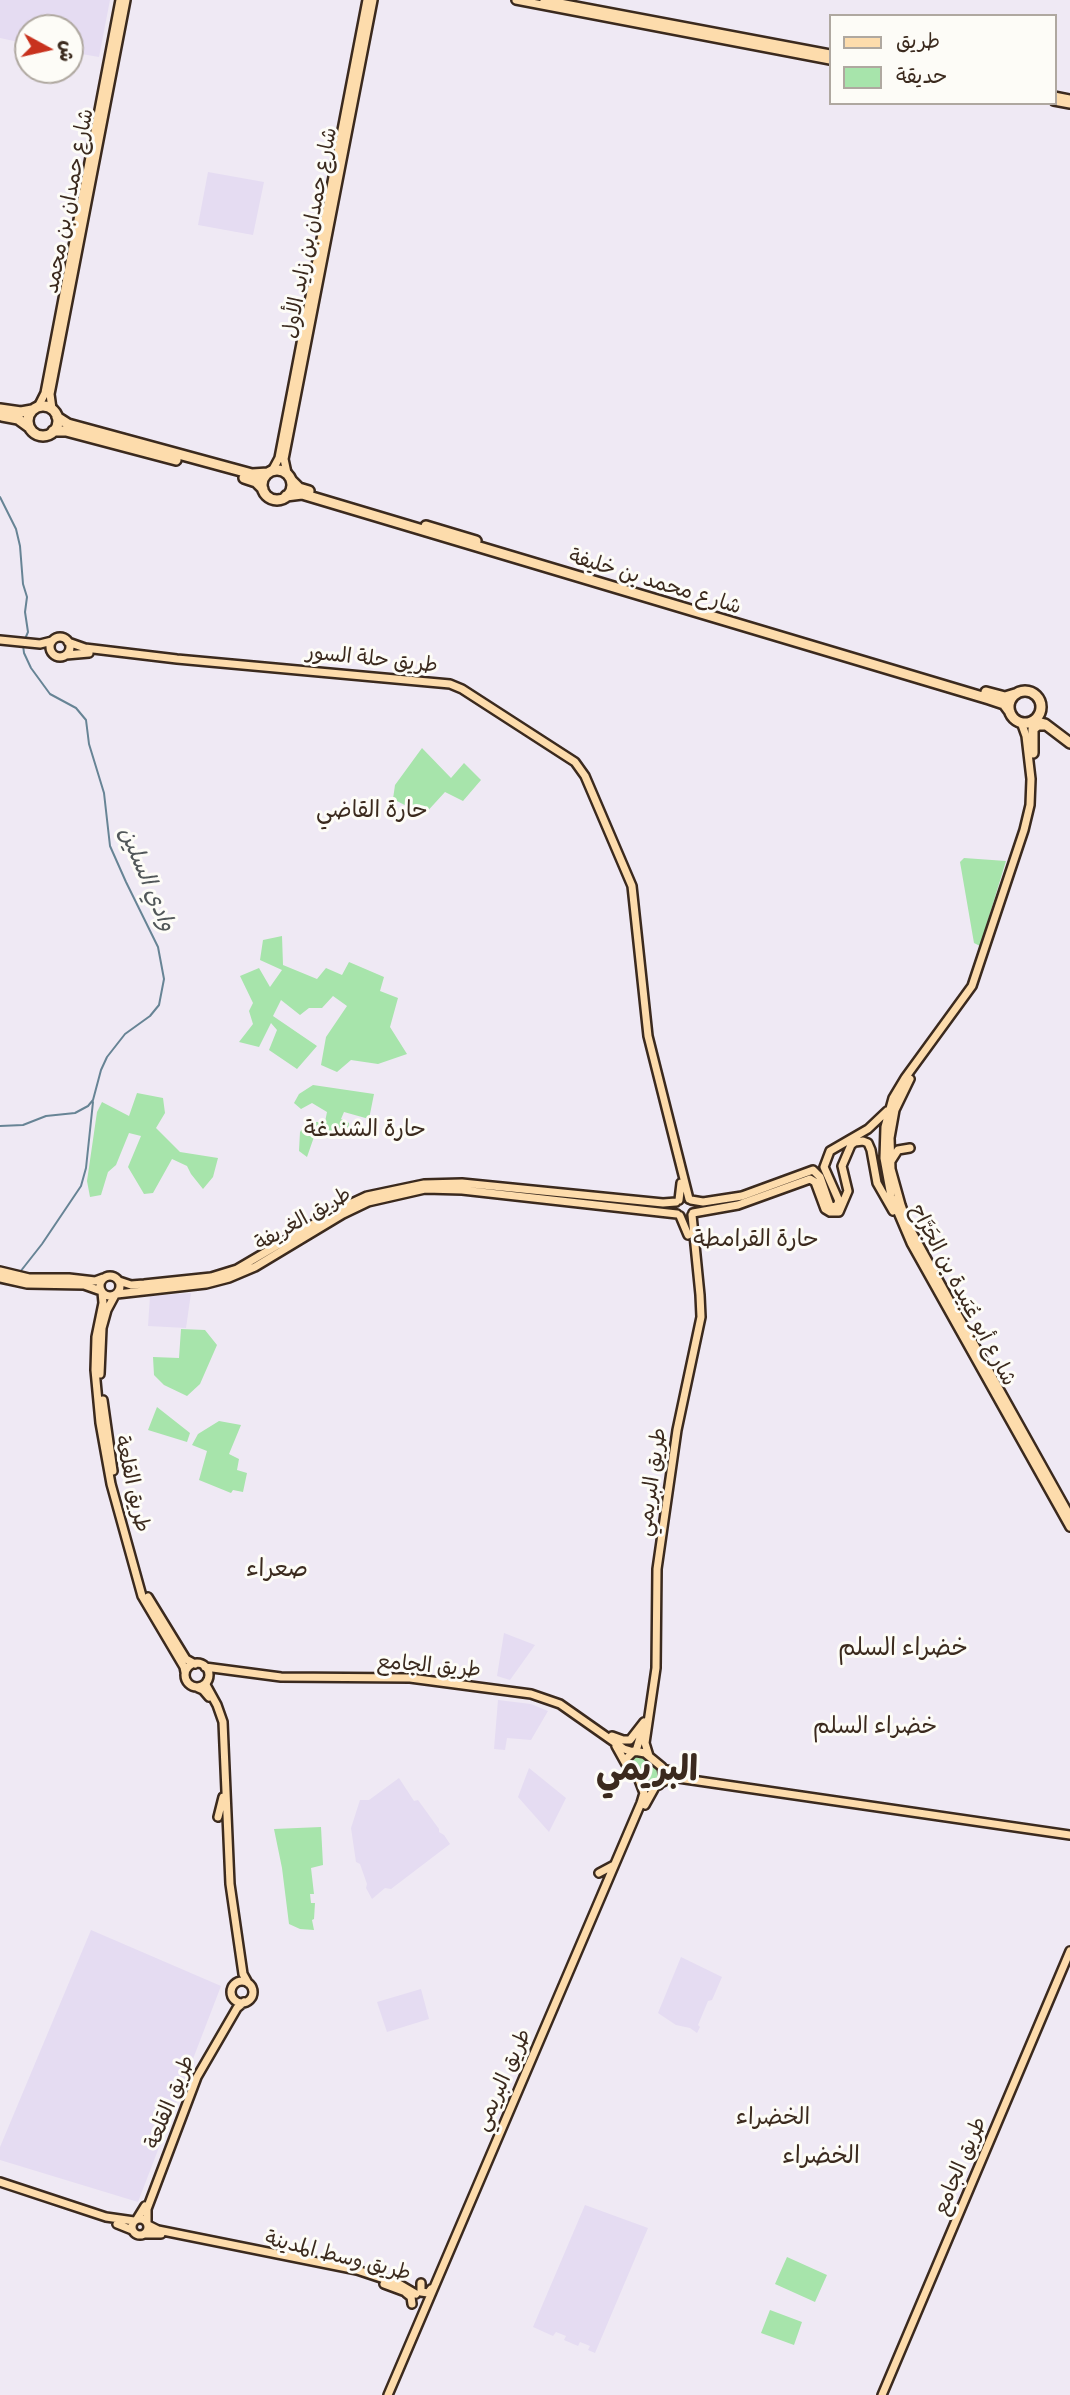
<!DOCTYPE html>
<html>
<head>
<meta charset="utf-8">
<style>
  body { margin:0 }
  #map { position:relative; width:1070px; height:2395px; overflow:hidden; background:#efe9f4; font-family:Delius,"Playpen Sans Arabic",sans-serif }
  canvas { display:block }
  .legend { position:absolute; left:829px; top:14px; width:228px; height:91px; box-sizing:border-box; background:#fdfcf7; border:2px solid #afa8a0; margin:0; padding:9px 12px; list-style:none; font-size:21px; color:#3b2a1e }
  .legend li { display:flex; align-items:center; gap:14px; height:35px }
  .legend b { width:35px; border:2px solid #afa8a0 }
  .north { position:absolute; left:14px; top:14px; width:70px; height:70px; box-sizing:border-box; background:#fdfcf7; border:2px solid #afa8a0; border-radius:50%; rotate:98deg; font-size:19px; font-weight:700; line-height:28px; text-align:center; color:#3b2a1e }
  .north::after { content:''; display:block; margin:auto; width:24px; height:32px; background:#c8321e; clip-path:polygon(50% 0,100% 100%,50% 72%,0 100%) }
</style>
</head>
<body>
<div id="map">
<canvas width="1070" height="2395"></canvas>
<ul class="legend">
<li><b style="height:9px;background:#fddcac"></b>طريق</li>
<li><b style="height:19px;background:#a7e4ab"></b>حديقة</li>
</ul>
<div class="north">ش</div>
</div>
<script>
const context = document.querySelector('canvas').getContext('2d');
context.lineJoin = 'round';
function paint(path, color) {
  context.fillStyle = color;
  context.fill(path, 'evenodd');
}
function toPath(rows) {
  const path = new Path2D();
  for (const r of rows) {
    if (r.length === 3) {
      path.moveTo(r[0] + r[2], r[1]);
      path.arc(r[0], r[1], r[2], 0, 2 * Math.PI);
      continue;
    }
    path.moveTo(r[0], r[1]);
    for (let i = 2; i < r.length; i += 2) path.lineTo(r[i], r[i + 1]);
  }
  return path;
}
function strokePath(path, color, width, dash) {
  context.strokeStyle = color;
  context.lineWidth = width;
  context.lineCap = dash ? 'butt' : 'round';
  context.setLineDash(dash || []);
  context.stroke(path);
}
function write(font, color, halo, rows, align = 'center') {
  context.font = font + ' Delius,"Playpen Sans Arabic",sans-serif';
  context.lineWidth = 6;
  context.setLineDash([]);
  context.textBaseline = 'middle';
  context.strokeStyle = halo;
  context.fillStyle = color;
  for (const [text, x, y, turn = 0] of rows) {
    context.save();
    context.translate(x, y);
    context.rotate((+turn || 0) * Math.PI / 180);
    context.textAlign = isNaN(turn) ? turn : align;
    if (halo) context.strokeText(text, 0, 0);
    context.fillText(text, 0, 0);
    context.restore();
  }
}
const built = toPath([
  [0,0,110,0,99,57,70,52,70,28,28,28,28,44,0,38],
  [208,172,264,182,253,235,198,225],
  [191,1293,186,1328,148,1326,150,1296],
  [504,1633,535,1645,510,1680,497,1676],
  [498,1700,531,1704,548,1711,531,1740,507,1738,505,1750,494,1749],
  [529,1768,566,1798,549,1832,518,1797],
  [399,1778,414,1801,418,1800,439,1829,439,1832,444,1835,450,1844,391,1889,385,1888,372,1899,366,1888,367,1884,360,1864,356,1862,351,1828,360,1800,369,1800],
  [91,1930,221,1986,138,2202,0,2160,0,2147],
  [681,1957,722,1977,712,2000,708,2001,698,2025,700,2027,697,2033,690,2028,676,2025,658,2013],
  [421,1989,429,2019,387,2032,377,2002],
  [585,2205,648,2228,595,2353,588,2350,590,2346,580,2342,578,2346,564,2340,566,2336,556,2332,553,2336,533,2327]
]);
const green = toPath([
  [422,748,451,778,464,763,481,780,463,801,445,792,424,815,393,799,395,785],
  [964,858,1006,861,980,946,974,943,960,862],
  [282,936,283,965,317,979,326,968,342,975,349,962,384,977,380,991,398,998,390,1027,407,1054,378,1064,351,1060,337,1072,321,1065,326,1037,347,1006,333,996,322,1008,309,1008,300,1015,281,1000,273,1016,317,1046,297,1069,269,1050,277,1030,271,1023,259,1047,239,1042,253,1024,249,1011,253,1003,240,976,259,968,270,987,282,970,260,960,263,940],
  [313,1085,374,1094,369,1119,344,1112,341,1119,349,1123,348,1135,315,1134,307,1157,299,1151,300,1132,307,1122,325,1122,327,1112,312,1103,301,1109,294,1103,299,1094],
  [137,1093,163,1098,165,1113,156,1128,180,1152,218,1158,213,1177,203,1189,191,1174,187,1166,172,1159,153,1193,144,1194,128,1167,141,1136,129,1133,116,1165,108,1172,101,1195,90,1197,87,1181,97,1112,102,1102,129,1116],
  [181,1329,205,1330,217,1345,200,1384,187,1396,164,1385,154,1375,153,1357,179,1358],
  [157,1407,190,1433,187,1442,148,1430],
  [219,1421,241,1425,229,1454,239,1459,237,1470,247,1473,243,1492,233,1490,231,1493,199,1480,207,1451,192,1445,198,1434],
  [641,1753,660,1768,662,1777,657,1783,649,1784,632,1771,628,1760,630,1756],
  [321,1827,323,1865,311,1868,314,1894,310,1894,311,1903,315,1903,314,1919,312,1920,314,1930,300,1929,289,1924,282,1868,274,1829],
  [787,2257,827,2275,815,2302,775,2284],
  [770,2310,802,2322,794,2345,761,2333]
]);
const stream = toPath([
  [0,497,16,529,20,546,23,584,27,597,25,612,28,632,25,639],
  [0,1126,23,1125,46,1116,75,1113,88,1106,93,1100,101,1070,107,1057,125,1034,150,1016,159,1005,164,979,158,947,126,882,110,846,104,793,89,744,86,720,76,708,50,694,31,668,24,653,23,645],
  [20,1272,42,1244,81,1186,86,1168,93,1102]
]);
const major = toPath([
  [516,0,830,60],
  [544,0,830,54],
  [1054,96,1070,99],
  [1054,101,1070,104],
  [38,407,45,393,120,0],
  [52,409,50,394,126,0],
  [272,471,279,458,367,0],
  [287,473,284,459,373,0],
  [60,647,10],
  [0,640,40,644,52,641],
  [68,642,85,648,177,659,450,684,462,689,575,762,585,776,632,886,648,1036,689,1199],
  [66,655,89,653],
  [1021,722,1026,736,1031,779,1030,805,1024,830,972,986,905,1078,893,1098,885,1127,884,1158,891,1196,911,1243,1070,1527],
  [910,1079,895,1110,890,1138,891,1169,901,1205,908,1225,946,1294,1070,1516],
  [891,1161,898,1150,910,1148],
  [679,1200,681,1183],
  [691,1200,703,1202,742,1196,813,1170,820,1177,830,1206,836,1207,839,1201,824,1167,830,1151,868,1129,887,1111],
  [693,1213,738,1205,810,1179,815,1182,825,1209,830,1212,839,1212,848,1191,842,1166,851,1145,855,1142,863,1141,868,1143,871,1150,877,1183,893,1211],
  [680,1216,688,1235],
  [0,1271,29,1278,69,1278,95,1281,103,1278],
  [110,1286,10],
  [0,1278,27,1284,84,1285,101,1291],
  [119,1281,131,1285,144,1284,211,1277,237,1269,339,1209,367,1196,424,1184,462,1183,663,1203,676,1202],
  [102,1292,103,1303,96,1337,95,1370,100,1423,111,1484,142,1596,184,1667,185,1672],
  [117,1294,206,1284,229,1278,255,1267,343,1214,368,1202,425,1189,462,1190,677,1214],
  [100,1374,102,1328,107,1310,115,1295],
  [103,1400,113,1471],
  [148,1597,186,1659,195,1664],
  [197,1675,12],
  [205,1667,281,1677,410,1678,531,1694,560,1704,624,1749,634,1752],
  [207,1681,206,1685,217,1705,223,1722,230,1884,243,1974,248,1983],
  [196,1687,203,1690,209,1697],
  [612,1736,623,1740,630,1740,644,1722],
  [616,1746,626,1764],
  [634,1751,645,1753,662,1767,664,1778,659,1785,648,1787,628,1770,626,1759,634,1751],
  [636,1751,642,1731],
  [649,1756,645,1743,656,1668,657,1569,677,1430,701,1317,700,1295,692,1215],
  [663,1769,685,1774],
  [661,1783,669,1779,678,1778,1070,1835],
  [645,1805,655,1787],
  [218,1817,223,1797],
  [599,1873,614,1865],
  [242,1992,11],
  [0,2182,106,2217,134,2221],
  [140,2227,8],
  [137,2219,145,2206],
  [147,2223,147,2209,197,2077,237,2008,244,2002],
  [117,2224,132,2230],
  [148,2225,158,2230,357,2270,399,2284,416,2294],
  [146,2234,161,2234],
  [421,2283,421,2292,428,2293,431,2289],
  [384,2284,411,2294,415,2294],
  [406,2293,411,2297,412,2304],
  [388,2395,641,1803,644,1793,639,1780],
  [882,2395,1070,1951]
]);
const highway = toPath([
  [43,421,15],
  [0,409,21,412,32,410],
  [2,416,18,419,29,427],
  [57,417,68,424,252,474,268,473],
  [53,431,66,431,176,460],
  [277,485,15],
  [244,478,256,482,263,489],
  [291,480,299,488,309,491],
  [286,496,302,494,989,699,1004,704,1010,712],
  [426,526,476,541],
  [1025,707,16],
  [986,692,1005,697,1015,694],
  [1033,721,1045,724,1070,743],
  [1033,753,1033,729,1038,725,1045,725]
]);
const streetNames = [
  ["شارع حمدان بن محمد",69,201,-79],
  ["شارع حمدان بن زايد الأول",310,233,-79],
  ["شارع محمد بن خليفة",655,582,17],
  ["طريق حلة السور",372,659,6],
  ["طريق الغريفة",303,1219,-30],
  ["شارع أبو عُبَيدة بن الجَرَّاح",963,1295,62],
  ["طريق البريمي",652,1482,-82],
  ["طريق القلعة",132,1484,77],
  ["طريق الجامع",429,1666,5],
  ["طريق البريمي",503,2080,-66],
  ["طريق القلعة",170,2102,-68],
  ["طريق الجامع",960,2166,-67],
  ["طريق وسط المدينة",338,2256,14]
];
const neighbourhoodNames = [
  ["حارة القاضي",372,810],
  ["حارة الشندغة",365,1129],
  ["حارة القرامطة",756,1239],
  ["خضراء السلم",875,1726],
  ["الخضراء",773,2117]
];
const waterNames = [
  ["وادي السلين",147,879,67]
];
const quarterNames = [
  ["صعراء",277,1569],
  ["خضراء السلم",903,1648],
  ["الخضراء",821,2156]
];
const townNames = [
  ["البريمي",647,1770]
];
paint(built, '#e5dcf2');
paint(green, '#a7e4ab');
strokePath(stream, '#678495', 2);
strokePath(major, '#3b2a1e', 12);
strokePath(highway, '#3b2a1e', 14);
strokePath(major, '#fddcac', 7);
strokePath(highway, '#fddcac', 9);
write('21px', '#3b2a1e', '#fdfcf7', streetNames);
write('23px', '#3b2a1e', '#fdfcf7', neighbourhoodNames);
write('italic 23px', '#515759', '#fdfcf7', waterNames);
write('24px', '#3b2a1e', '#fdfcf7', quarterNames);
write('bold 35px', '#3b2a1e', '#fdfcf7', townNames);
</script>
</body>
</html>
